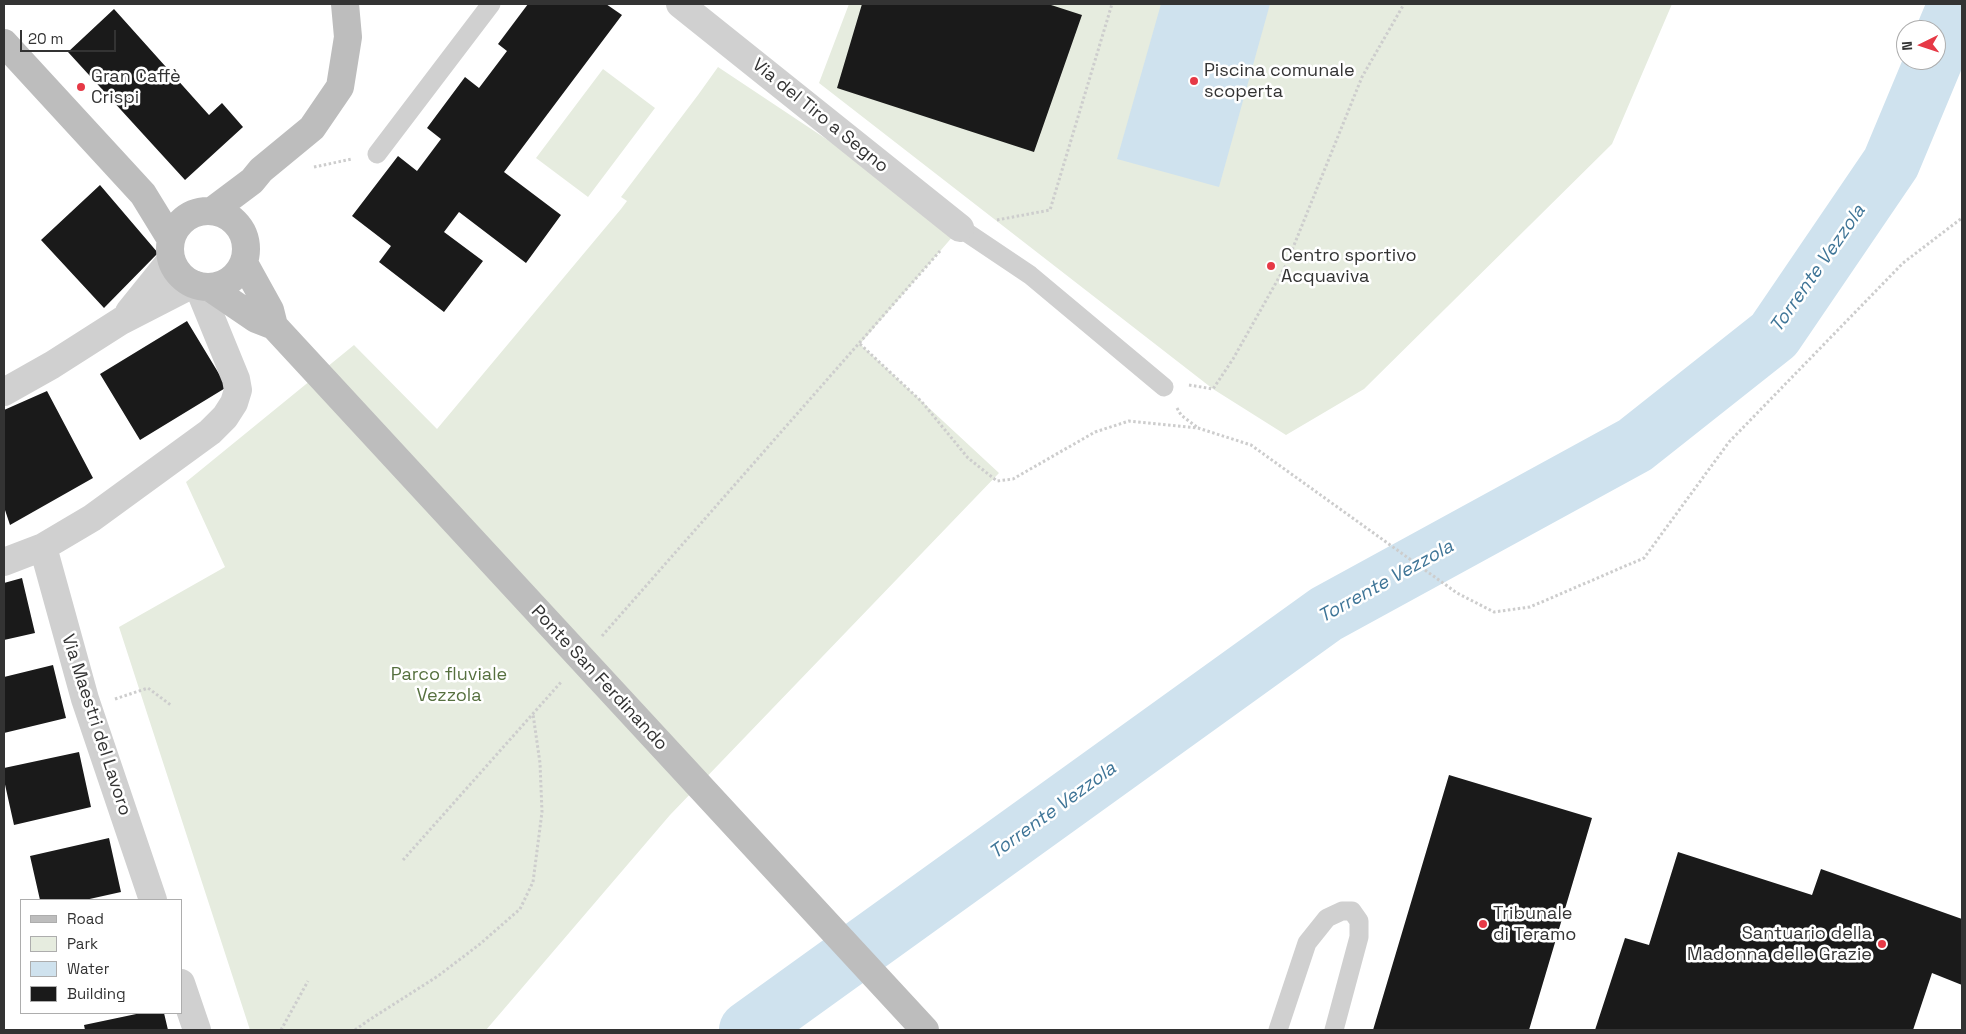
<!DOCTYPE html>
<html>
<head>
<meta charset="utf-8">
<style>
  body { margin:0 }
  #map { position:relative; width:1966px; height:1034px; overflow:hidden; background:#fff; font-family:"Space Grotesk",sans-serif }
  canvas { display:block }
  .frame { position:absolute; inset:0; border:5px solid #333; pointer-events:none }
  .legend { position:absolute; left:20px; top:899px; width:162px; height:115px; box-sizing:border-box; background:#fff; border:1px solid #adadad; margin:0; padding:6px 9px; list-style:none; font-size:15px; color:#333 }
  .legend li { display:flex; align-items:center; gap:10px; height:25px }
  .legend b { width:25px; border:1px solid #adadad }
  .north { position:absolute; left:1896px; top:20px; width:50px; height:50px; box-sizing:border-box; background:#fff; border:1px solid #adadad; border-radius:50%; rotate:266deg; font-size:14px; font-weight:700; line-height:20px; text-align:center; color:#333 }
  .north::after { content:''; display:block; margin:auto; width:18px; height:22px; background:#e63946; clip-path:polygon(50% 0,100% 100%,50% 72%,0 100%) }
  .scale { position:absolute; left:20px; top:30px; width:96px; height:22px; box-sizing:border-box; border:2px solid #333; border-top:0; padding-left:6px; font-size:15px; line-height:18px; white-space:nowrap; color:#333; -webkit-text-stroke:4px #fff; paint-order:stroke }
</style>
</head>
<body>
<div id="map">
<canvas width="1966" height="1034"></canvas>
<div class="frame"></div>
<ul class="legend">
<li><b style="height:6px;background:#bdbdbd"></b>Road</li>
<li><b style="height:14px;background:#e6ecdf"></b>Park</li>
<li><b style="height:14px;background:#cfe2ee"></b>Water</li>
<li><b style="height:14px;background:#1a1a1a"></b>Building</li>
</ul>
<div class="north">N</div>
<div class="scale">20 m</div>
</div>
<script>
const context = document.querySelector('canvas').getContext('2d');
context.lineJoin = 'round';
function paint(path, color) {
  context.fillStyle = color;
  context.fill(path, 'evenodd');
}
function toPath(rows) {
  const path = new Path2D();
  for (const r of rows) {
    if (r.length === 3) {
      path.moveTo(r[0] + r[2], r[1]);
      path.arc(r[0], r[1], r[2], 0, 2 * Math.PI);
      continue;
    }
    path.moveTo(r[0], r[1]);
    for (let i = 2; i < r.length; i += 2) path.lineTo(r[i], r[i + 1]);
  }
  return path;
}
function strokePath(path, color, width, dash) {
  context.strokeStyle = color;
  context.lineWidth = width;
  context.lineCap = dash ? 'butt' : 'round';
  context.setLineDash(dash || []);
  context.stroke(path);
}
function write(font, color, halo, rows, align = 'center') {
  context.font = font + ' "Space Grotesk",sans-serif';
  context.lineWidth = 5;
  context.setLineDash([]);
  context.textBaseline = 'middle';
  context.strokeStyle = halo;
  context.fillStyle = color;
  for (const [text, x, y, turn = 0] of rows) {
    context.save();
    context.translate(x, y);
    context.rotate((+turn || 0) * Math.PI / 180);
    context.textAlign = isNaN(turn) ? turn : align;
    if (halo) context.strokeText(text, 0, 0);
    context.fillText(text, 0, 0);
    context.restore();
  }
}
const green = toPath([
  [849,4,1672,4,1612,144,1364,389,1286,435,1213,389,819,83],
  [718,67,960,228,860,344,999,473,670,815,486,1030,250,1030,119,627,225,567,186,482,354,345,437,429,621,209,627,201,621,197,698,95],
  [603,69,655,108,588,197,536,158]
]);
const water = toPath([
  [1161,4,1270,4,1219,187,1117,159]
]);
const river = toPath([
  [1936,54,1957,4],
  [748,1030,1326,614,1635,445,1774,335,1891,163,1934,60]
]);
const building = toPath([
  [528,4,606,4,622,15,504,172,561,215,526,263,459,212,444,232,483,261,444,312,379,262,391,246,352,216,398,156,417,171,441,139,427,128,465,77,479,88,507,51,498,44],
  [862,4,1048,4,1082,15,1034,152,837,88],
  [114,9,209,115,222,103,243,127,185,180,68,52],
  [100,185,158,253,104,308,41,240],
  [187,321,227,387,140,440,100,374],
  [47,391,93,478,10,525,4,507,4,410],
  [22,578,35,633,4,640,4,583],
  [53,665,66,718,4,733,4,677],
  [79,752,91,807,14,825,4,780,4,768],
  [1449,775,1592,818,1529,1030,1373,1030],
  [109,838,121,892,85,900,40,900,30,856],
  [1678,852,1812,895,1821,869,1962,919,1962,985,1932,973,1913,1030,1595,1030,1625,938,1649,945],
  [141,1013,164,1013,168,1030,85,1030,84,1025]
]);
const path = toPath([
  [314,167,352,159],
  [997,220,1050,210,1112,4],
  [860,344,922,402,968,458,997,481,1013,479,1095,432,1129,421,1198,428,1251,445,1457,593,1494,612,1530,607,1644,558,1729,442,1903,263,1962,218],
  [1189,385,1213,389,1233,359,1286,265,1362,77,1404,4],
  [1177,408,1181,415,1198,428],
  [602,636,940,251],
  [115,699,148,688,172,706],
  [403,860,562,681],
  [281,1030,308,981],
  [355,1030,369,1020,438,976,480,944,520,909,533,882,542,812,540,763,533,714]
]);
const lane = toPath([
  [377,154,491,4],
  [960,228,1030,275,1164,387],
  [1278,1030,1307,943,1327,918,1342,911,1352,911,1359,921,1359,937,1334,1030]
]);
const street = toPath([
  [680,4,960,228],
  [129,312,171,260],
  [4,392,52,365,121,321,193,284],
  [43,547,85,699,153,900],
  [4,562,43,547,92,518,210,432,225,417,234,403,238,390,236,379,198,286],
  [181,983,197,1030]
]);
const secondary = toPath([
  [4,43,143,194,170,238],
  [208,249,38],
  [212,211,252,181,261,170,312,128,340,87,348,37,345,4],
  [244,263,270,310,274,326],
  [209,287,256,319,274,326,925,1030]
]);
const markers = [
  [1194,81,5,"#e63946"],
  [81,87,5,"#e63946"],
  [1271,266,5,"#e63946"],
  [1483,924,5,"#e63946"],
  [1882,944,5,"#e63946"]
];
const poiNames = [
  ["Piscina comunale",1204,71],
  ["scoperta",1204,92],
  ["Gran Caffè",91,77],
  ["Crispi",91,98],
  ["Centro sportivo",1281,256],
  ["Acquaviva",1281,277],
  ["Tribunale",1493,914],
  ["di Teramo",1493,935],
  ["Santuario della",1872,934,"right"],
  ["Madonna delle Grazie",1872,955,"right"]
];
const streetNames = [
  ["Via del Tiro a Segno",820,116,39],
  ["Ponte San Ferdinando",599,678,47],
  ["Via Maestri del Lavoro",96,725,72]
];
const parkNames = [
  ["Parco fluviale",449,675],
  ["Vezzola",449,696]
];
const waterNames = [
  ["Torrente Vezzola",1818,269,-55],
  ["Torrente Vezzola",1386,582,-29],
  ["Torrente Vezzola",1053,811,-36]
];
paint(green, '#e6ecdf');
paint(water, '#cfe2ee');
strokePath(river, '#cfe2ee', 58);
paint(building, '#1a1a1a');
strokePath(path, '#cdcdcd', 3, [2.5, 2.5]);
strokePath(lane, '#d0d0d0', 19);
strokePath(street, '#d0d0d0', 28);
strokePath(secondary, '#bdbdbd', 28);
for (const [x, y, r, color] of markers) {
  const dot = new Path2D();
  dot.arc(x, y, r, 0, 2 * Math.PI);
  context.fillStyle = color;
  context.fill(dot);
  strokePath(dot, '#fff', 2);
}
write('18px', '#333', '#fff', poiNames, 'left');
write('18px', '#333', '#fff', streetNames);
write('18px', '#56703f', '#fff', parkNames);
write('italic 19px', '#3f7597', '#fff', waterNames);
</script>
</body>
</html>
